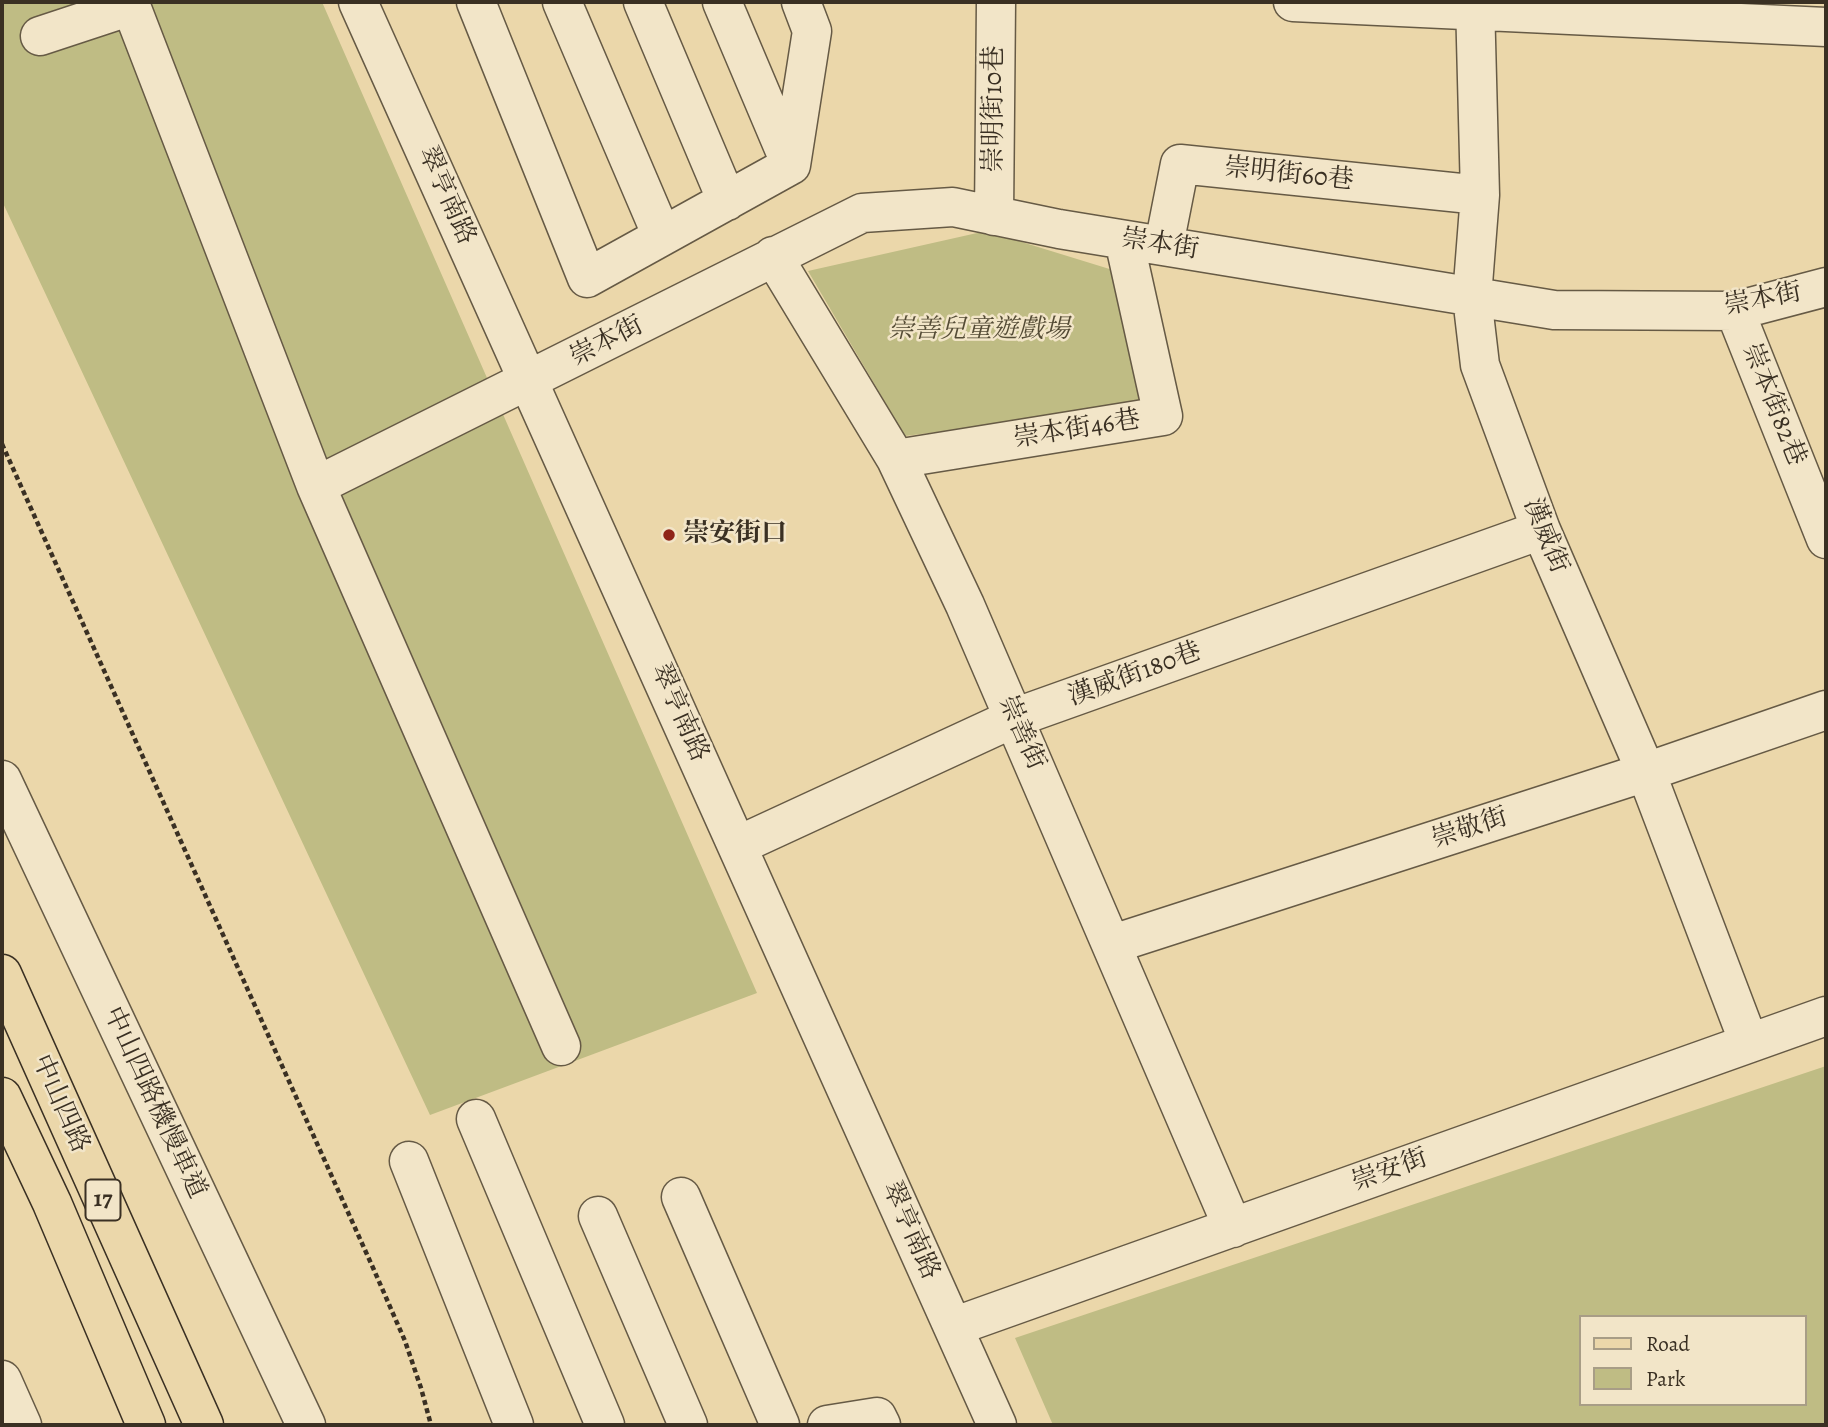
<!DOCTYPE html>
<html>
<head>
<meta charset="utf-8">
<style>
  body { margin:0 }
  #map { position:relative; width:1828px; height:1427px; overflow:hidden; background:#ebd7aa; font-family:Alegreya,serif }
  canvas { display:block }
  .frame { position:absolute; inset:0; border:4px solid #3a3023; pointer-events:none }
  .legend { position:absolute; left:1579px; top:1315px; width:228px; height:91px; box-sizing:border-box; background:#f2e5c8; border:2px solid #a89d86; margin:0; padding:9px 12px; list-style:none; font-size:21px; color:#3a3023 }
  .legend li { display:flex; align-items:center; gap:14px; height:35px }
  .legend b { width:35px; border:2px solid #a89d86 }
</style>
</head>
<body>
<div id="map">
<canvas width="1828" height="1427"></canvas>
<div class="frame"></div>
<ul class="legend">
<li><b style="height:9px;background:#ebd7aa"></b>Road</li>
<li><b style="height:19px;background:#bfbc84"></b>Park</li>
</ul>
</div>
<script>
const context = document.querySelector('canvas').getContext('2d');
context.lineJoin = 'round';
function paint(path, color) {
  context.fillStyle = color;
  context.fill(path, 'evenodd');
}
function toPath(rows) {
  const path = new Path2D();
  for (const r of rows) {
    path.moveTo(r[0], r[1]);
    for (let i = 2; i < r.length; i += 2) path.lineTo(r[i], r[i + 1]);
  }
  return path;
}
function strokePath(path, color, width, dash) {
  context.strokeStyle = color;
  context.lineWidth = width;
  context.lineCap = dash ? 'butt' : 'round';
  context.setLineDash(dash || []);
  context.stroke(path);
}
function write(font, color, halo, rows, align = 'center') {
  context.font = font + ' Alegreya,"Noto Serif TC",serif';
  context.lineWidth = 5;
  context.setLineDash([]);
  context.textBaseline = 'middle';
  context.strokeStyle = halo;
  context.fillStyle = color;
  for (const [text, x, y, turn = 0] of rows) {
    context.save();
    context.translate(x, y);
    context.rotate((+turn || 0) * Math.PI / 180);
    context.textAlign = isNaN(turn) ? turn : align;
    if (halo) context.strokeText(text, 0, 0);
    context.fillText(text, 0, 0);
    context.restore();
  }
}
const green = toPath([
  [2,2,322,2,757,993,430,1115,2,201],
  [986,231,1116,271,1145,406,905,436,808,271],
  [1826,1066,1826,1425,1053,1425,1015,1338],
  [1581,1317,1805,1317,1805,1404,1581,1404]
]);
const path = toPath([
  [2,444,374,1270,405,1341,421,1388,431,1425]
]);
const minor = toPath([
  [358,2,997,1425],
  [476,2,587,278,791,165,812,31,801,2],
  [562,2,662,236],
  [643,2,727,201],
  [722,2,791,165],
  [1293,2,1826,27],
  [1475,2,1480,195,1472,297,1480,365,1541,530,1646,772,1749,1043],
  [40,36,131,6,316,486,561,1046],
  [994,216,996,2],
  [1164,245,1180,164,1480,195],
  [773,256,896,459,965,605,1233,1228],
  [1735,311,1826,539],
  [896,459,1163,416,1124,240],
  [316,486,862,213,953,207,1059,229,1554,310,1735,311,1826,287],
  [2,780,306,1425],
  [739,845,1014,718,1541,530],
  [1113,944,1646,772,1826,710],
  [476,1119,605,1425],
  [409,1161,514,1425],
  [681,1197,780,1425],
  [598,1216,688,1425],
  [953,1327,1826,1016],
  [2,1380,22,1425],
  [827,1425,877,1417,881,1425]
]);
const major = toPath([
  [2,974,204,1425],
  [2,1097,52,1203,146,1425]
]);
const markers = [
  [669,535,7,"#8f2418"]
];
const shields = [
  [103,1200,35]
];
const shieldNames = [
  ["17",103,1200]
];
const streetNames = [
  ["崇明街10巷",995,109,-90],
  ["崇明街60巷",1289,175,6],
  ["翠亨南路",446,196,66],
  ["崇本街",1160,245,9],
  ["崇本街",1763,300,-11],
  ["崇本街",607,342,-27],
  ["崇本街82巷",1773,405,68],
  ["崇本街46巷",1077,430,-9],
  ["漢威街",1545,536,68],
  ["漢威街180巷",1135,675,-20],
  ["翠亨南路",679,713,66],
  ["崇善街",1021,733,66],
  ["崇敬街",1470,829,-18],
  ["中山四路機慢車道",154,1103,65],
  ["中山四路",60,1104,66],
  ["崇安街",1390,1171,-20],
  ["翠亨南路",910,1231,66]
];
const parkNames = [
  ["崇善兒童遊戲場",979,331]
];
const poiNames = [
  ["崇安街口",683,535]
];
paint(green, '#bfbc84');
strokePath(minor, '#665a45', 41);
strokePath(major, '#3a3023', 41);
strokePath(path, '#3a3023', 4.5, [5, 3.5]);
strokePath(minor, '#f2e5c8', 38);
strokePath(major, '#ebd7aa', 38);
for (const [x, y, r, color] of markers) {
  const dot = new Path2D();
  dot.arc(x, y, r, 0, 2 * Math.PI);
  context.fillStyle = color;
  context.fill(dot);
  strokePath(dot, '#f2e5c8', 2.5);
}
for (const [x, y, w] of shields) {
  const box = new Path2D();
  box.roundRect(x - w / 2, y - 20.5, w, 41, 5);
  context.fillStyle = '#f2e5c8';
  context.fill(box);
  strokePath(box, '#3a3023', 2);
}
write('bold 24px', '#3a3023', null, shieldNames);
write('26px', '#3a3023', '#f2e5c8', streetNames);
write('italic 26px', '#554c36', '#f2e5c8', parkNames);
write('bold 26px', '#3a3023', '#f2e5c8', poiNames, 'left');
</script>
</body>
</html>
